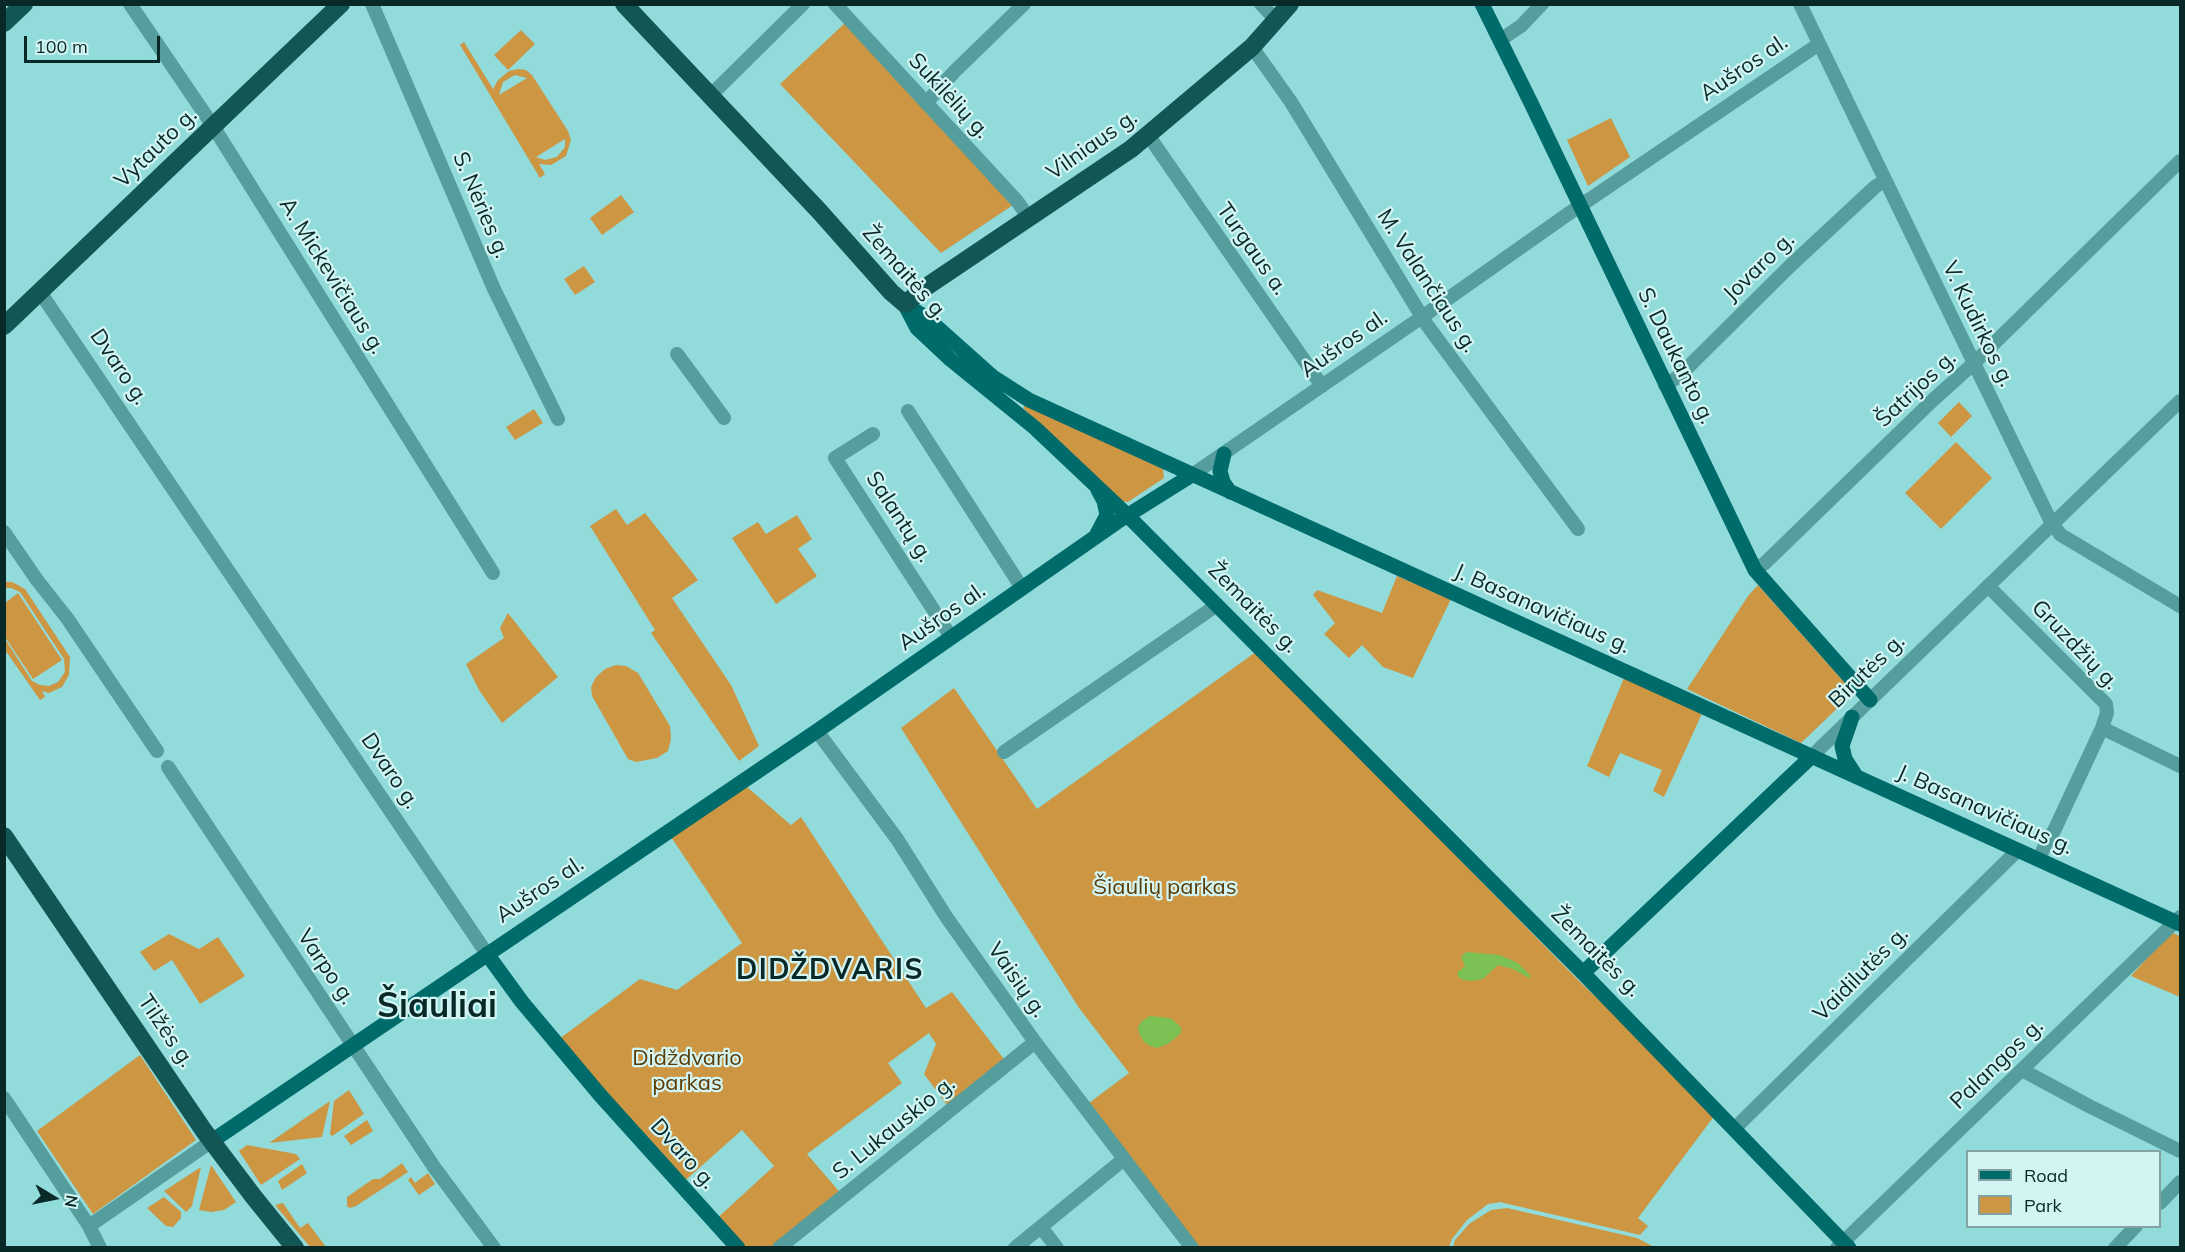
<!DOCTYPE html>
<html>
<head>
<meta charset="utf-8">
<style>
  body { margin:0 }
  #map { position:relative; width:2185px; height:1252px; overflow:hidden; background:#92dbdb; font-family:Mulish,sans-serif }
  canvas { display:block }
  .frame { position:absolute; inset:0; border:6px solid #092828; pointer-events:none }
  .legend { position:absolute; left:1966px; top:1150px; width:195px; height:78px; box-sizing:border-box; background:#d2f5f4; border:2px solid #82a3a2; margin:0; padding:8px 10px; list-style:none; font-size:18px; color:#092828 }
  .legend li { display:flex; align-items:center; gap:12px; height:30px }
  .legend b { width:30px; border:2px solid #82a3a2 }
  .north { position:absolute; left:24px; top:1168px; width:60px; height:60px; -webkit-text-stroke:4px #d2f5f4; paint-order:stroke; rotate:100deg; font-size:16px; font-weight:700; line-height:24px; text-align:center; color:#092828 }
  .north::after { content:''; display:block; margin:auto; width:21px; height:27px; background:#092828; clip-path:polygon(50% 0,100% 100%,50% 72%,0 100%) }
  .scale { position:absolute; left:24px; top:36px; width:136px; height:27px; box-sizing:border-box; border:3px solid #092828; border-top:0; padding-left:8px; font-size:18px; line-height:21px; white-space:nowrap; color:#092828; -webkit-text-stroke:4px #d2f5f4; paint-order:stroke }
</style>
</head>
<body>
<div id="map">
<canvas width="2185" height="1252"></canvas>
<div class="frame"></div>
<ul class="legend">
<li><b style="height:8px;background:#006b6b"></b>Road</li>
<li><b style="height:16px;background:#cc9642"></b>Park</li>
</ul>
<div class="north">N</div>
<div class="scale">100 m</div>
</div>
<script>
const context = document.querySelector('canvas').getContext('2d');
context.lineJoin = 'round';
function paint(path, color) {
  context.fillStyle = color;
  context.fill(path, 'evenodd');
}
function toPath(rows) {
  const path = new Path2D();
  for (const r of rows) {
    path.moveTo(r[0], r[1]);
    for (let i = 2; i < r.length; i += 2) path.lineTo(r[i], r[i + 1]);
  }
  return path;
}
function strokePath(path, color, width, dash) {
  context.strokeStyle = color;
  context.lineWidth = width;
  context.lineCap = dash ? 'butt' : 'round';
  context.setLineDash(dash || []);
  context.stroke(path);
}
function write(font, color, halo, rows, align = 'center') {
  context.font = font + ' Mulish,sans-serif';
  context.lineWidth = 4.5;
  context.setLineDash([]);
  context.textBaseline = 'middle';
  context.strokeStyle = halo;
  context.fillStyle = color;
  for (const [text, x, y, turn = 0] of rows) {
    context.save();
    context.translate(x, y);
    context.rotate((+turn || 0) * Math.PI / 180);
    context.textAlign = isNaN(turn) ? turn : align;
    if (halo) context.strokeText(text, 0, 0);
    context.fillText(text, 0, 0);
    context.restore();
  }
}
const green = toPath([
  [845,23,1013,205,941,253,780,84],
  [521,30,535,44,508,70,494,55],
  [464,42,493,89,498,80,509,71,518,69,526,70,532,75,568,131,571,140,566,156,551,165,539,164,545,174,540,178,460,45],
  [515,75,527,78,499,95,503,82],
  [565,139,565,147,557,157,545,160,536,157],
  [1611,118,1630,157,1588,186,1567,140],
  [621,195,634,212,602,235,590,218],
  [584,266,595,282,575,295,564,279],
  [1959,402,1972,416,1951,437,1938,423],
  [1026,405,1163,469,1164,478,1128,502,1120,501,1023,408],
  [534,409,543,423,515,440,506,427],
  [1956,442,1992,478,1941,529,1905,493],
  [616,509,627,525,645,513,698,580,672,598,731,685,759,746,739,761,651,633,655,630,590,526],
  [797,515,812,539,798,549,817,576,776,604,732,538,758,522,766,534],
  [1397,576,1451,599,1413,678,1383,667,1362,645,1349,658,1324,634,1335,623,1313,595,1317,590,1382,613],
  [5,582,12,582,25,589,70,657,69,675,62,687,49,693,42,691,45,697,40,700,5,650,5,639,32,681,40,685,49,686,58,682,65,672,64,659,20,592,11,588,5,588],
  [1758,585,1851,690,1846,700,1801,743,1687,689,1748,596],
  [18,593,62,660,33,679,5,637,5,603],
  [508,613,558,677,502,723,479,690,466,664,504,638,500,628],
  [1260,649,1417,816,1582,984,1718,1111,1638,1218,1648,1226,1640,1235,1500,1202,1488,1204,1467,1220,1452,1239,1449,1247,1192,1247,1085,1106,1129,1073,1079,1008,901,728,954,688,1037,809],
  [616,665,626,666,638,673,670,726,671,739,668,751,657,758,636,762,628,759,592,696,591,687,596,677,605,669],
  [1627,671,1705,707,1664,797,1653,791,1662,770,1620,753,1609,777,1587,766],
  [747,787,791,825,801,817,926,1008,952,992,1007,1063,950,1109,924,1074,936,1044,929,1033,888,1063,902,1083,807,1154,843,1196,779,1247,738,1248,713,1222,774,1166,742,1130,680,1185,555,1042,640,979,677,990,742,943,671,837],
  [2170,932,2180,936,2180,997,2131,976],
  [169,934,199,949,218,937,245,976,200,1004,172,960,154,971,140,952],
  [140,1055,196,1140,93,1214,37,1131],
  [349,1090,364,1114,332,1136,330,1134,334,1101],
  [330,1101,322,1137,269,1143],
  [367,1120,373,1131,351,1145,344,1136],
  [247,1145,296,1154,300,1159,261,1185,239,1151],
  [402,1163,408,1172,356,1206,350,1208,347,1206,347,1197,373,1179,380,1179],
  [302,1164,307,1173,282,1190,278,1181],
  [211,1165,236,1202,224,1210,211,1212,199,1210],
  [201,1167,192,1206,186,1212,164,1191],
  [428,1173,435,1184,419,1195,408,1180,411,1177,415,1183],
  [164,1197,181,1212,181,1218,173,1227,166,1226,147,1208],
  [283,1203,300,1228,308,1223,326,1247,310,1247,275,1205],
  [1507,1208,1637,1238,1654,1247,1453,1247,1455,1240,1469,1224,1491,1210]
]);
const water = toPath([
  [1466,952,1500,955,1518,963,1531,976,1529,978,1513,969,1498,965,1483,979,1472,981,1464,980,1459,978,1457,973,1465,966,1461,957],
  [1150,1016,1170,1018,1181,1027,1181,1033,1168,1044,1157,1048,1150,1046,1144,1042,1139,1033,1138,1027,1142,1021]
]);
const minor = toPath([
  [130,4,213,126,493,573],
  [372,4,494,289,558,419],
  [835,4,1017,201,1029,218],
  [1261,4,1277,21],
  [1800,4,2052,524,2061,535,2180,606],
  [1500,40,1521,26,1542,4],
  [1252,47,1291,102,1427,325,1578,529],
  [710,96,803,4],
  [926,103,954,72,1024,4],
  [1148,135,1322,386],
  [40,292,487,954],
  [677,354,724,418],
  [1665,385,1678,377,1791,265,1876,186,1885,181],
  [908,411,1022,588],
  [873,434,835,458,951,637],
  [1192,475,1422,317,1568,214,1819,44],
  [4,532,37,580,67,618,157,751],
  [1755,570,1765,563,1933,400,1973,364,2180,161],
  [1988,586,2106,704,2107,713,2102,728,2180,766],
  [817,731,897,839,947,918,1035,1042,1192,1248],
  [1004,752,1217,605],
  [1812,756,2180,401],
  [168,767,434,1167,494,1248],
  [2039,859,2046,843,2054,831,2102,728],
  [2022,1070,2089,1106,2180,1151],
  [4,1098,89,1226,100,1248],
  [1734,1129,2018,850],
  [2160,1203,2180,1182],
  [89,1226,212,1141],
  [1041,1227,1057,1248],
  [779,1248,1035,1042],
  [1015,1248,1124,1159],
  [1837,1248,2180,917],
  [2115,1248,2136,1226]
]);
const major = toPath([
  [1482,4,1531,103,1755,570,1870,700],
  [905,304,928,319,993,377,1029,400,2180,924],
  [906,307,917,328,950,359,1035,428,1127,515,1583,973,1849,1248],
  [1224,454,1220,471,1223,482,1230,492],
  [1097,534,1107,515,1104,501,1098,490],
  [1852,717,1842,746,1845,759,1856,776],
  [487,954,522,1002,600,1095,738,1248],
  [1583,973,1812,756],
  [212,1141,817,731,1117,522,1192,475]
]);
const highway = toPath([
  [624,4,820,212,891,292,905,304,923,289,1131,149,1252,47,1290,4],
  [4,23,24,4],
  [4,326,341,4],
  [4,836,204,1131,253,1196,295,1248]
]);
const streetNames = [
  ["Aušros al.",1744,68,-34],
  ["Sukilėlių g.",949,96,47],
  ["Vilniaus g.",1092,145,-35],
  ["Vytauto g.",156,148,-44],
  ["S. Nėries g.",481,205,67],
  ["Turgaus a.",1252,249,55],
  ["Jovaro g.",1759,267,-44],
  ["Žemaitės g.",905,273,49],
  ["A. Mickevičiaus g.",332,276,58],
  ["M. Valančiaus g.",1427,281,57],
  ["V. Kudirkos g.",1978,324,64],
  ["Aušros al.",1344,344,-35],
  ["S. Daukanto g.",1676,356,64],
  ["Dvaro g.",119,367,56],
  ["Šatrijos g.",1916,389,-43],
  ["Salantų g.",899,517,57],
  ["Žemaitės g.",1253,608,45],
  ["J. Basanavičiaus g.",1542,609,24],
  ["Aušros al.",942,617,-35],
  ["Gruzdžių g.",2075,645,46],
  ["Birutės g.",1867,671,-44],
  ["Dvaro g.",390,771,56],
  ["J. Basanavičiaus g.",1985,810,24],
  ["Aušros al.",540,890,-34],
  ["Žemaitės g.",1596,952,45],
  ["Varpo g.",326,967,56],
  ["Vaidilutės g.",1861,974,-45],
  ["Vaisių g.",1017,980,55],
  ["Tilžės g.",166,1031,56],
  ["Palangos g.",1997,1064,-44],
  ["S. Lukauskio g.",894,1128,-39],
  ["Dvaro g.",683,1154,48]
];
const parkNames = [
  ["Šiaulių parkas",1165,887],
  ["Didždvario",687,1058],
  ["parkas",687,1083]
];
const districtNames = [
  ["DIDŽDVARIS",830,971]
];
const townNames = [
  ["Šiauliai",437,1007]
];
paint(green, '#cc9642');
paint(water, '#7cc154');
strokePath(minor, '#569d9d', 14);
strokePath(major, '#006b6b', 15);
strokePath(highway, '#125656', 18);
write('22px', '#092828', '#d2f5f4', streetNames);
write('22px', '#5a3c07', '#d2f5f4', parkNames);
context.letterSpacing = '1.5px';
write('bold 28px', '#092828', '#d2f5f4', districtNames);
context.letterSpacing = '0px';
write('bold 34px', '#092828', '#d2f5f4', townNames);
</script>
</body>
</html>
